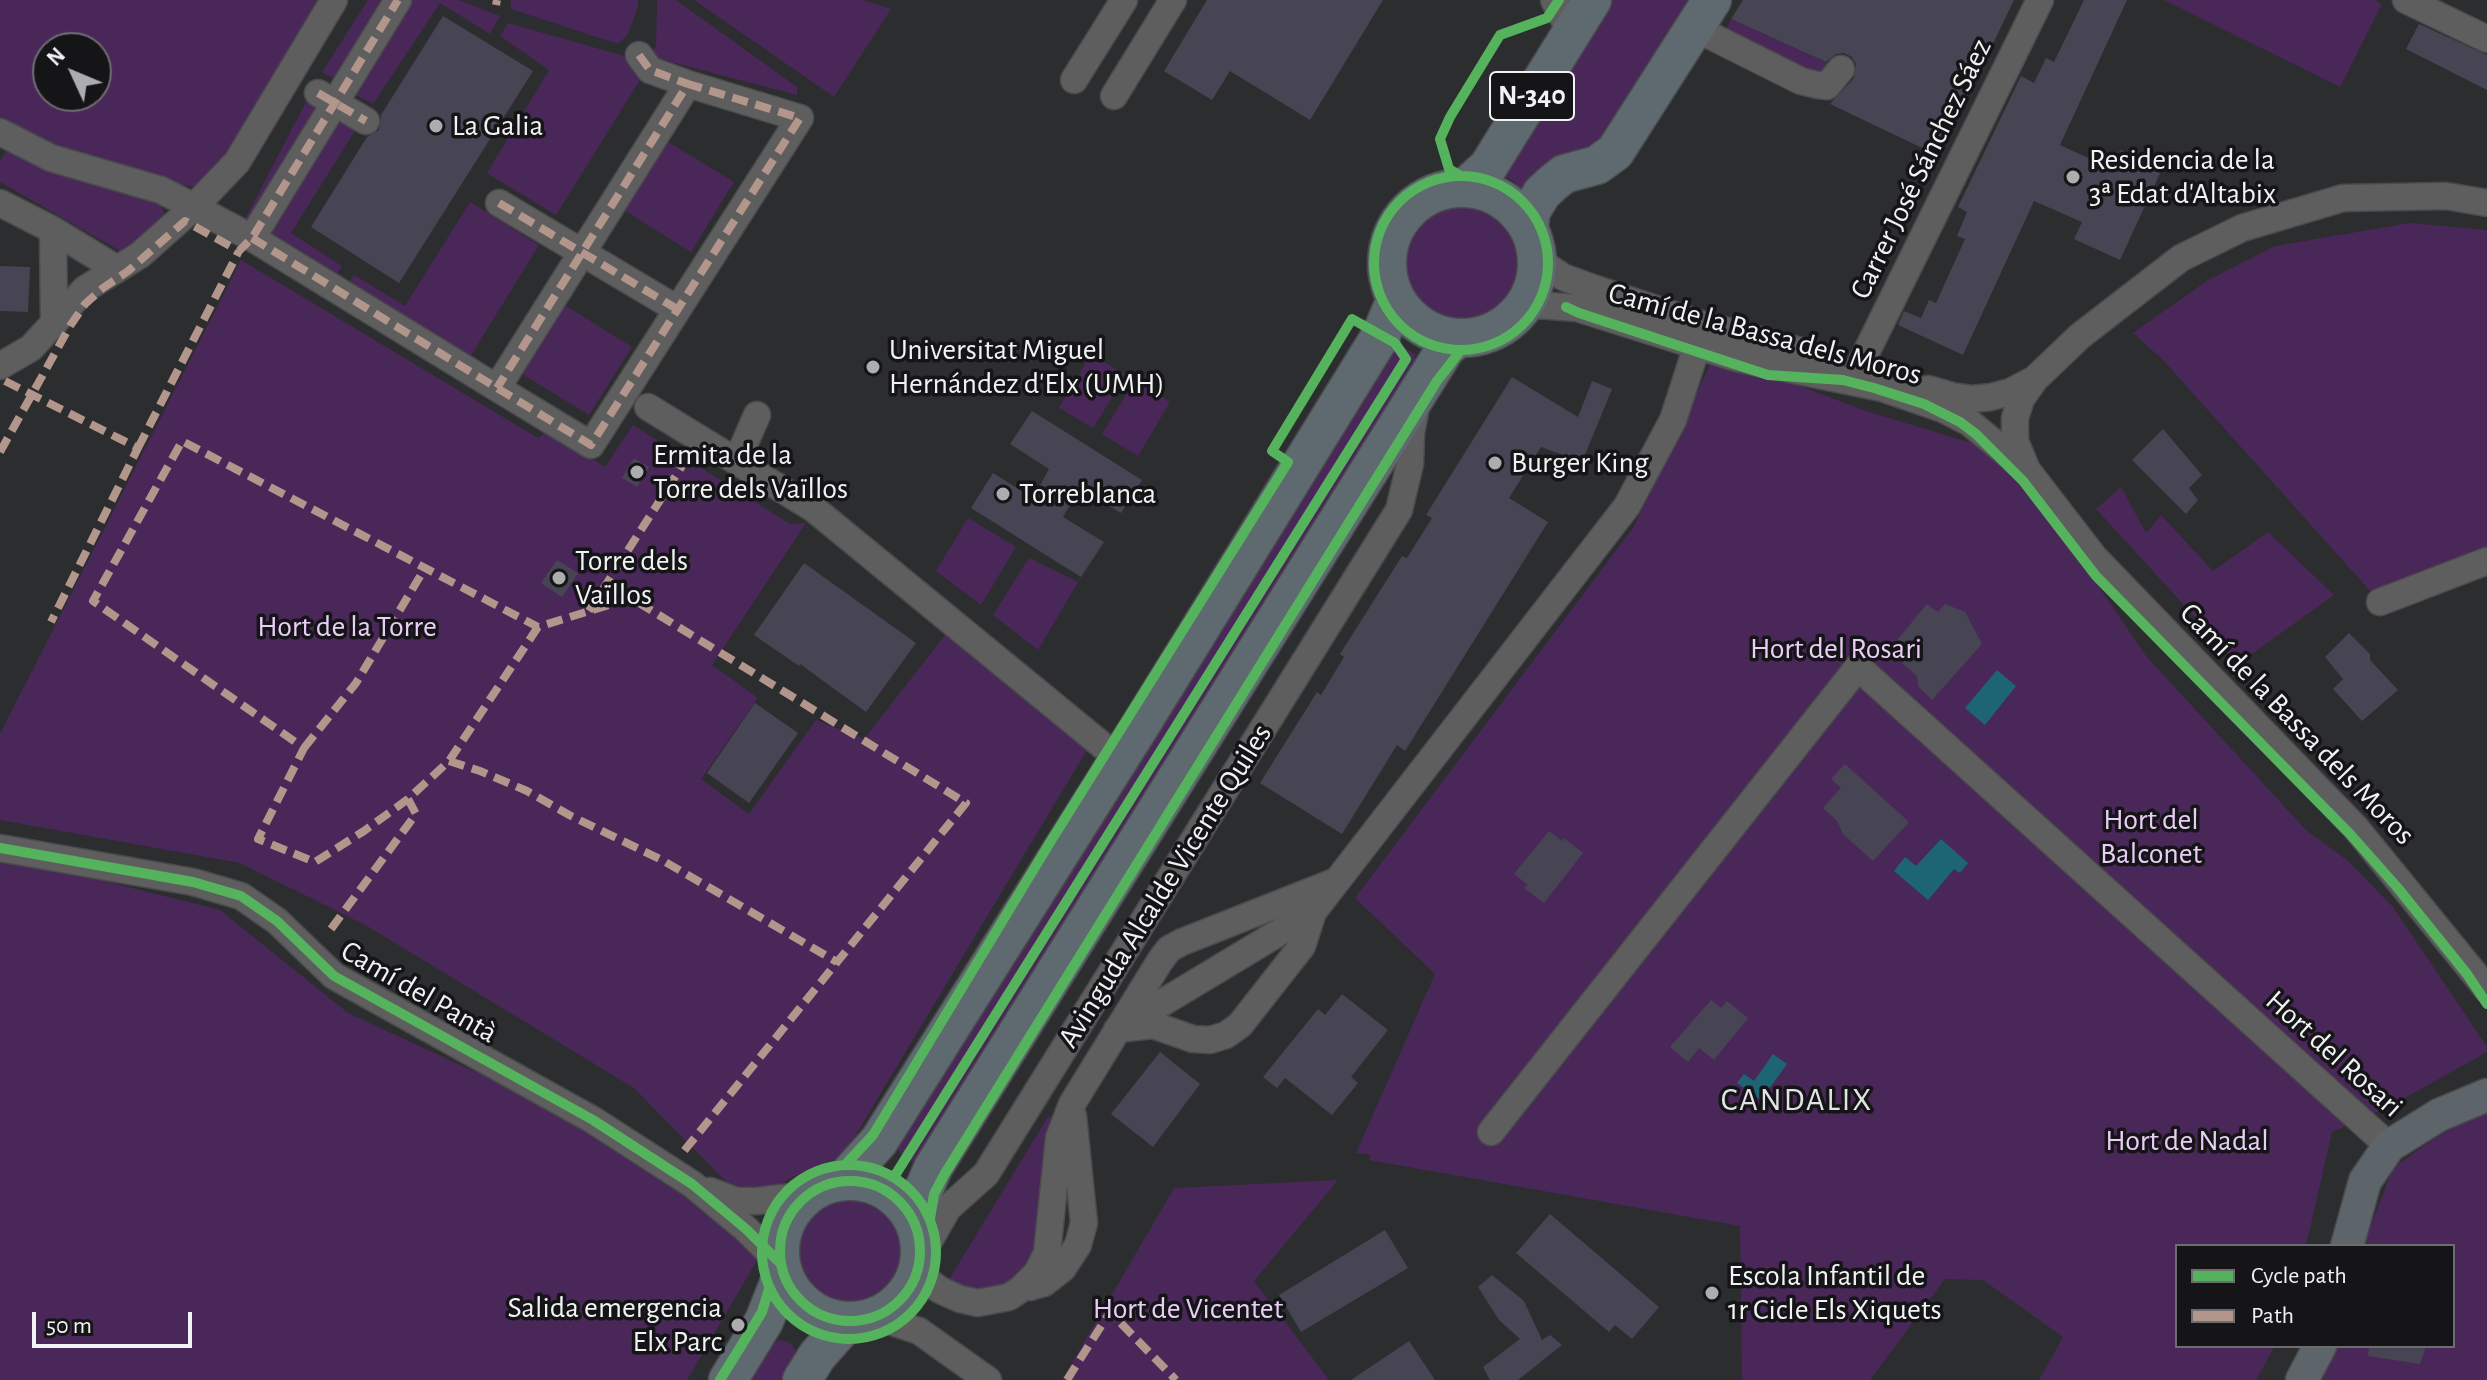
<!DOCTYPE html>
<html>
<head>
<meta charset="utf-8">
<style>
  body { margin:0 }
  #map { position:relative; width:2487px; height:1380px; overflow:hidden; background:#2c2d2f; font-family:"Alegreya Sans",sans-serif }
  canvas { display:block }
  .legend { position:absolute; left:2175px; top:1244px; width:280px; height:104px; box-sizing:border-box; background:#151517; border:2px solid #6d6d6f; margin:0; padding:10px 14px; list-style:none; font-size:24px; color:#f1f2f4 }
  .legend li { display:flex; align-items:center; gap:16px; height:40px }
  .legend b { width:40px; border:2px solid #6d6d6f }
  .north { position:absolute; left:32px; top:32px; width:80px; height:80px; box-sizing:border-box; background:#151517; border:2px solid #6d6d6f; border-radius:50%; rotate:314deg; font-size:22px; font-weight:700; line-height:32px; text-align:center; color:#f1f2f4 }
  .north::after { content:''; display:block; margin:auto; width:28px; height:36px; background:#acadaf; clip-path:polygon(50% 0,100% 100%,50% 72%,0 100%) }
  .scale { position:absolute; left:32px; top:1312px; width:160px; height:36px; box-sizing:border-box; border:4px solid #f1f2f4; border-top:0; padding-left:10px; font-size:24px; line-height:28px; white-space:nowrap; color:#f1f2f4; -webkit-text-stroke:6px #151517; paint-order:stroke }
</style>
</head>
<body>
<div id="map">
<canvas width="2487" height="1380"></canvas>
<ul class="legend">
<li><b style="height:10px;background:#56b35d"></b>Cycle path</li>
<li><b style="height:10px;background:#b2968c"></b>Path</li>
</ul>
<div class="north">N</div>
<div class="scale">50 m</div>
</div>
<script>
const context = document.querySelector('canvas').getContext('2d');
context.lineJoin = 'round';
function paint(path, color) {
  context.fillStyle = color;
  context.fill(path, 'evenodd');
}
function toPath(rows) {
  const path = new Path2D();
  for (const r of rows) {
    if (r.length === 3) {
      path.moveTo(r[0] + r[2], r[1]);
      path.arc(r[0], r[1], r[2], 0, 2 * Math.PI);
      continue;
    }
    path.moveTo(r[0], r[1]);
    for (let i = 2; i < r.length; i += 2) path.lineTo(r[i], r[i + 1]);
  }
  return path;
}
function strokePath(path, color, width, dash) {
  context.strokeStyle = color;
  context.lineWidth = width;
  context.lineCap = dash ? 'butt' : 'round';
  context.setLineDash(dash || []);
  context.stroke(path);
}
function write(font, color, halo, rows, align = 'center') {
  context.font = font + ' "Alegreya Sans",sans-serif';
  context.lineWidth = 7;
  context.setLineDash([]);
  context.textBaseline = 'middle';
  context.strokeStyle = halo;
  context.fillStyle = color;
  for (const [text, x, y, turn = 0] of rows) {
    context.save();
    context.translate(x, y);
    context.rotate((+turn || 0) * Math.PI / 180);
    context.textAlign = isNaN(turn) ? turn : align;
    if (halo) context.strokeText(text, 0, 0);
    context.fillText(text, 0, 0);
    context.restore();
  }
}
const green = toPath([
  [0,0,317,0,245,125,217,165,195,187,157,181,38,144,0,123],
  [48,48,96,48,96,96,48,96],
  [368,0,391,0,338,81,322,72],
  [405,0,459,0,500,16,490,34,440,3,373,104,350,92],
  [511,0,638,0,638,7,628,34,618,44,511,9],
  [657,0,676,0,797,87,797,95,652,57,650,52,656,47],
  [694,0,863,0,891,9,834,97],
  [1603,0,1698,0,1606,146,1525,197,1514,181,1495,172],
  [2164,0,2375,0,2382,4,2340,87],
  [1731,19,1834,66,1822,77,1724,34],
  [508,23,635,59,645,72,556,215,487,173,549,70,500,36],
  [307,100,321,111,248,226,243,223],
  [333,115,355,131,291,233,342,266,333,280,260,233],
  [665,140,734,182,691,252,622,209],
  [6,151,119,186,160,204,166,219,127,255,0,182,0,162],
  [470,202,539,245,467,362,346,288,354,275,405,306],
  [1461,264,58],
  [2410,223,2487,230,2487,561,2380,602,2163,360,2133,333,2208,280,2275,246],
  [241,260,538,438,548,430,605,467,633,425,790,524,806,523,712,665,758,698,701,779,749,814,816,720,864,739,945,635,1087,750,843,1156,797,1175,766,1191,733,1189,634,1088,367,926,240,863,0,820,0,734],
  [563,304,632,347,589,415,519,372],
  [1402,346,1415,354,1415,370,916,1162,905,1160,897,1148,901,1132,1390,350],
  [1091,354,1126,375,1093,428,1059,408],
  [1715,354,1866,411,1978,445,2023,481,2059,528,2146,656,2306,830,2348,861,2393,907,2487,1047,2487,1052,2389,1107,2332,1132,2306,1246,2177,1246,2177,1346,2275,1346,2256,1380,2039,1380,2063,1337,1983,1280,1945,1279,1870,1380,1742,1380,1740,1226,1369,1160,1371,1155,1356,1153,1435,974,1355,898,1633,528],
  [1135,380,1170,402,1138,456,1102,434],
  [2121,487,2146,533,2161,515,2213,571,2268,532,2334,595,2238,664,2096,509],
  [968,518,1016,547,981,605,936,571],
  [1029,558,1078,582,1038,650,993,615],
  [0,855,220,910,348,1013,551,1107,662,1176,763,1250,687,1380,0,1380],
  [2487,1110,2487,1380,2319,1380,2334,1346,2453,1346,2453,1246,2363,1246,2393,1168,2439,1135],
  [1049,1115,1055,1119,1033,1259,1009,1285,983,1291,955,1282,950,1278],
  [1338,1180,1254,1281,1329,1380,1062,1380,1174,1188],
  [848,1251,53],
  [780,1340,789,1342,796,1351,795,1359,782,1380,748,1380,769,1346]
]);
const water = toPath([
  [1997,670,2016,686,1985,725,1965,708],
  [1941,839,1968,863,1960,873,1954,869,1928,900,1894,871,1905,857,1916,866],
  [1773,1054,1787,1064,1761,1100,1737,1083,1744,1074,1754,1081]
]);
const building = toPath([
  [1207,0,1383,0,1310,120,1230,71,1212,100,1164,71],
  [1743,0,2014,0,1939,156,1830,104,1854,78,1856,64,1852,57,1844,53,1836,54,1826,62,1731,19],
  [2084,0,2127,0,2060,145,2112,169,2121,150,2162,169,2120,260,2074,239,2082,222,2034,201,1963,355,1898,325,1904,311,1921,318,1929,300,1936,303,1965,239,1957,236,1967,212,1958,207,2021,76,2034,83,2046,58,2054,62],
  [443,16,533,71,399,283,311,227,367,137,379,130,381,115],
  [2419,24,2487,55,2487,90,2406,49],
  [0,266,30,267,28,312,0,311],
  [1512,377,1578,417,1592,381,1612,389,1582,462,1541,447,1509,498,1548,522,1405,751,1397,745,1342,834,1260,783,1317,692,1321,695,1344,657,1340,654,1402,556,1407,558,1432,518,1426,515],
  [1032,411,1142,480,1121,513,1080,489,1063,517,1104,542,1081,577,971,508,993,473,1033,498,1049,469,1010,444],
  [2163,429,2202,475,2189,488,2198,500,2186,514,2132,460],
  [634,458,649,467,637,487,622,478],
  [557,560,578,573,562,597,541,583],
  [804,563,916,643,866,712,800,664,799,666,754,635],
  [1927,604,1938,612,1945,604,1965,612,1982,644,1932,700,1918,686,1917,676,1902,663,1907,657,1893,645],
  [2349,633,2370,654,2370,660,2398,690,2362,721,2333,689,2343,679,2325,657],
  [755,703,798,733,749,803,707,773],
  [1845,764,1909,822,1873,861,1843,834,1837,821,1823,808,1841,788,1831,779],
  [1549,831,1562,841,1564,838,1583,853,1544,903,1524,888,1528,885,1514,874],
  [1342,994,1388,1030,1351,1077,1358,1083,1332,1115,1285,1078,1277,1088,1263,1077,1318,1009,1325,1015],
  [1711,1000,1721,1008,1727,1001,1748,1018,1714,1060,1699,1048,1688,1062,1670,1047],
  [1160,1052,1200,1084,1153,1147,1111,1114],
  [1550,1214,1659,1307,1632,1339,1615,1325,1609,1332,1516,1253],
  [1385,1230,1408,1268,1301,1332,1279,1295],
  [1492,1275,1524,1301,1542,1340,1550,1335,1562,1345,1518,1380,1490,1380,1483,1367,1520,1339,1499,1320,1478,1287],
  [1409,1341,1435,1380,1351,1380],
  [2369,1346,2426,1346,2420,1364,2368,1356]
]);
const minor = toPath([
  [1554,0,1571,33],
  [2406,0,2487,39],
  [1694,31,1711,36,1801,81,1817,85,1827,86,1841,69],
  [639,55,650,70,688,84],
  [1074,80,1124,0],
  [318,93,366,121],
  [1114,96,1173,0],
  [0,132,51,158,161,190,194,207,252,238,497,388,591,445,800,118,688,84,497,388],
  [0,203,53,230,117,269],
  [499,203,677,309],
  [2487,203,2446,196,2343,198,2242,228,2181,258,2080,336,2035,379,2021,399,2015,418,2015,441,2027,470,2094,557,2355,827,2487,989],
  [53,230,54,324],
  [252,238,398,0],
  [1538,256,1548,267,1563,277,1590,287,1698,323,1830,359],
  [1519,313,1537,305,1577,308,1736,358,1882,388,1943,409,1970,423,2021,465],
  [0,366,31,348,85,289,140,255,194,207,237,162,334,0],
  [1859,367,2040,0],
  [1928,389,1952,396,1972,399,1991,397,2010,392,2035,379],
  [648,407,814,509,1119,759],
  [737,461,757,415],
  [2380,602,2487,561],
  [0,848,193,882,241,896,277,921,334,976,593,1120,692,1184,746,1229,780,1263],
  [1126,1028,1153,1025,1193,1039,1210,1040,1226,1035,1240,1025,1302,946,1313,912],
  [1117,1030,1313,912,1627,506,1673,420,1697,346],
  [1491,1132,1858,667,2389,1146],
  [710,1191,736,1201,757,1201,808,1195],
  [921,1255,948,1208,986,1174,1399,510,1410,464,1411,433,1416,407],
  [917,1273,940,1290,960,1299,978,1303,1009,1297,1021,1289,1037,1273,1047,1253,1059,1138,1072,1104,1160,961,1169,949,1182,942,1334,882],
  [1030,1287,1044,1283,1063,1268,1078,1245,1084,1223,1073,1116],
  [877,1317,919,1331,988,1380]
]);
const major = toPath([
  [2347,1246,2365,1181,2389,1146,2439,1115,2487,1095],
  [2302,1380,2320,1346]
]);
const highway = toPath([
  [1466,187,1488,167,1592,0],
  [1462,263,75],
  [1529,227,1531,211,1542,193,1554,182,1564,174,1597,165,1615,152,1712,0],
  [850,1251,70],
  [843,1181,879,1141,1140,726,1381,335,1396,299],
  [912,1217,933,1168,1446,348,1457,339],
  [728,1380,764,1321,783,1273],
  [802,1380,817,1356,847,1322]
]);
const quiet = toPath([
  [496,5,497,0],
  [639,55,650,70,688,84],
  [318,93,366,121],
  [499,203,677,309],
  [252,238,497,388,591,445,800,118,688,84,497,388],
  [5,381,138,448,51,622],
  [138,448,239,251],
  [0,452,70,326,85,304,103,288,128,271,185,221,239,251,252,238,398,0],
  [589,611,682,466],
  [538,627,449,761,408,799,364,831,315,862,258,839,304,748,93,601,182,441,538,627,631,598,966,803,684,1151],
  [304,748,356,683,425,568],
  [449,761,480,771,527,791,571,816,662,860,837,962],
  [331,929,416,814,408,799],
  [1067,1380,1110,1312,1176,1380]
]);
const cycleway = toPath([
  [1461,176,1449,169,1440,139,1450,117,1500,35,1547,18,1559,0],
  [1461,263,87],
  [1566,307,1579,313,1768,375,1843,380,1874,388,1924,404,1960,422,1976,434,2023,481,2096,576,2349,833,2397,887,2467,974,2487,1004],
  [0,848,193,882,241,896,277,921,334,976,593,1120,692,1184,746,1229,780,1263],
  [849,1252,87],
  [845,1165,873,1135,1049,844,1288,462,1272,451,1352,319,1395,343,1406,359,894,1177],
  [850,1251,70],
  [930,1219,934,1194,944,1175,1394,450,1437,381,1461,350],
  [720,1380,762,1312,769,1289]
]);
const markers = [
  [436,126,8,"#acadaf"],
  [2073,177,8,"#acadaf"],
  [873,367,8,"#acadaf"],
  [1495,463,8,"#acadaf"],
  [637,472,8,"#acadaf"],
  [1003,494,8,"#acadaf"],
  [559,578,8,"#acadaf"],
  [1712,1293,8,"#acadaf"],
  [738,1325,8,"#acadaf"]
];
const shields = [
  [1532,96,84]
];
const shieldNames = [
  ["N-340",1532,96]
];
const poiNames = [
  ["La Galia",452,126],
  ["Residencia de la",2089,160],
  ["3ª Edat d'Altabix",2089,194],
  ["Universitat Miguel",889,350],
  ["Hernández d'Elx (UMH)",889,384],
  ["Ermita de la",653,455],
  ["Torre dels Vaïllos",653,489],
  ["Burger King",1511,463],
  ["Torreblanca",1019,494],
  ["Torre dels",575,561],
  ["Vaïllos",575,595],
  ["Escola Infantil de",1728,1276],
  ["1r Cicle Els Xiquets",1728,1310],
  ["Salida emergencia",722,1308,"right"],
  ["Elx Parc",722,1342,"right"]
];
const streetNames = [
  ["Carrer José Sánchez Sáez",1921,169,-64],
  ["Camí de la Bassa dels Moros",1765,334,15],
  ["Camí de la Bassa dels Moros",2297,724,46],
  ["Avinguda Alcalde Vicente Quiles",1165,886,-58],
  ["Camí del Pantà",419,992,30],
  ["Hort del Rosari",2334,1054,42]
];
const parkNames = [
  ["Hort de la Torre",347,627],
  ["Hort del Rosari",1836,649],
  ["Hort del",2151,820],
  ["Balconet",2151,854],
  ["Hort de Nadal",2187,1141],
  ["Hort de Vicentet",1188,1309]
];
const neighbourhoodNames = [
  ["CANDALIX",1797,1100]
];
paint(green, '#4a2759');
paint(water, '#1d6575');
paint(building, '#474454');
strokePath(minor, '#494a4c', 29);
strokePath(major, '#494a4c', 35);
strokePath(highway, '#494a4c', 41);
strokePath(minor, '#5e5e5f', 26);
strokePath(major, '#5e656a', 32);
strokePath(highway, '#5f6970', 38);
strokePath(quiet, '#b2968c', 8, [16, 8]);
strokePath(cycleway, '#56b35d', 10);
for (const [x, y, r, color] of markers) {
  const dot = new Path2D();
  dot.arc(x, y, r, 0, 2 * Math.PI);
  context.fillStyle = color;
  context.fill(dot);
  strokePath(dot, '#151517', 3);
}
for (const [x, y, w] of shields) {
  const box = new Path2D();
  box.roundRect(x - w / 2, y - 24, w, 48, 6);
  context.fillStyle = '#151517';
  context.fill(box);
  strokePath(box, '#f1f2f4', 2);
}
write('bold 28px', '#f1f2f4', null, shieldNames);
write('30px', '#f1f2f4', '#151517', poiNames, 'left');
write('30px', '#f1f2f4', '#151517', streetNames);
write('30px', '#eacdf7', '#151517', parkNames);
context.letterSpacing = '2px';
write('32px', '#e1e3e6', '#151517', neighbourhoodNames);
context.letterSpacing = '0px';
</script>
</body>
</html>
